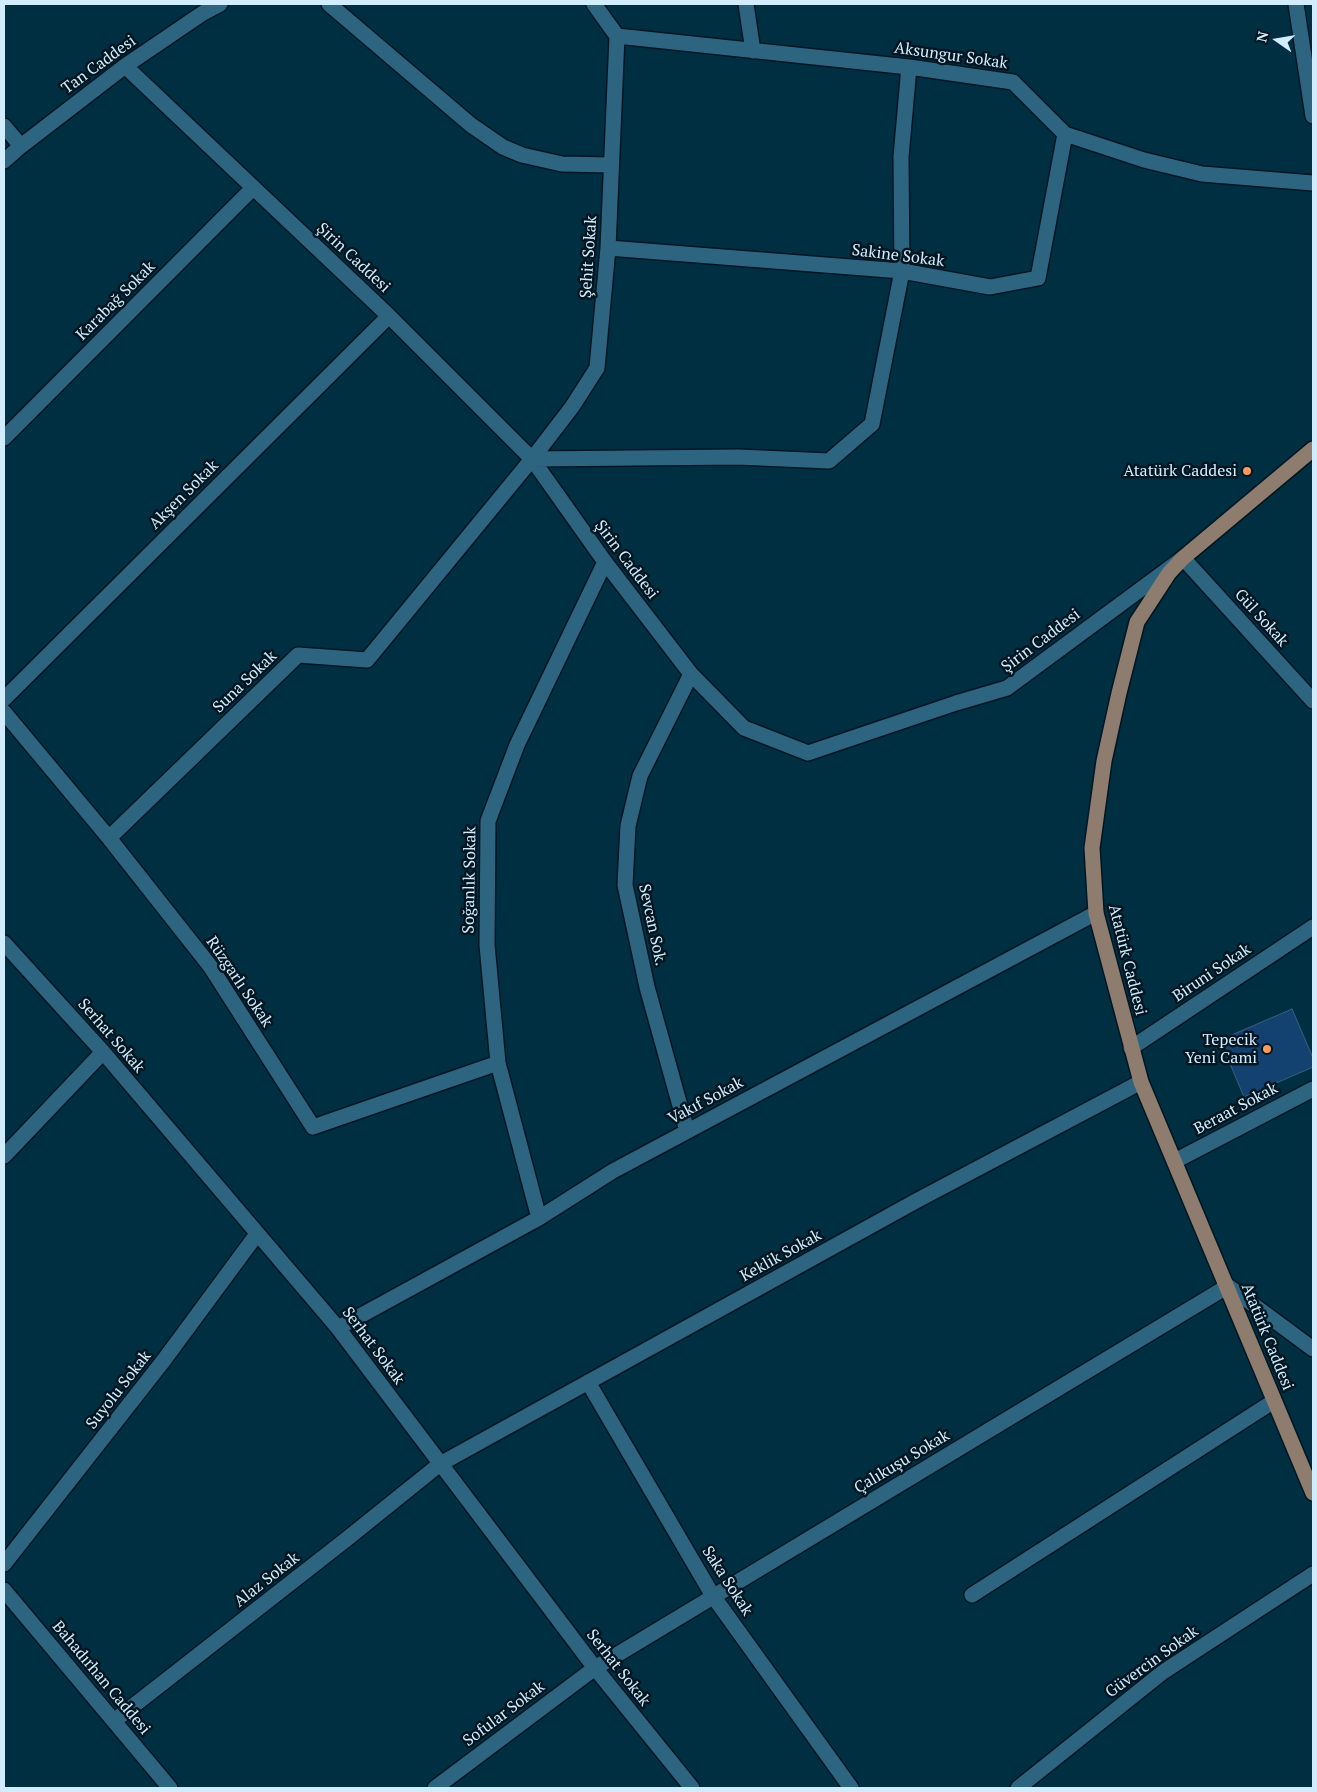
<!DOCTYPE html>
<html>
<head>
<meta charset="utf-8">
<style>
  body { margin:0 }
  #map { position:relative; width:1317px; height:1792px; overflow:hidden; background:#002f42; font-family:"PT Serif",serif }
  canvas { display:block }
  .frame { position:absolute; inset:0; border:5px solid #d1edfd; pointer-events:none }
  .north { position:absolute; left:1252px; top:15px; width:50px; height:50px; -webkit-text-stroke:4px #011620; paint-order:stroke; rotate:283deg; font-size:14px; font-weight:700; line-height:20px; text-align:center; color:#d1edfd }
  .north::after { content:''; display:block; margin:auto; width:18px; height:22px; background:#d1edfd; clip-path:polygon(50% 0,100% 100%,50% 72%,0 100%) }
</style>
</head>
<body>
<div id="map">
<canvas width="1317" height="1792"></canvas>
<div class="frame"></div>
<div class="north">N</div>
</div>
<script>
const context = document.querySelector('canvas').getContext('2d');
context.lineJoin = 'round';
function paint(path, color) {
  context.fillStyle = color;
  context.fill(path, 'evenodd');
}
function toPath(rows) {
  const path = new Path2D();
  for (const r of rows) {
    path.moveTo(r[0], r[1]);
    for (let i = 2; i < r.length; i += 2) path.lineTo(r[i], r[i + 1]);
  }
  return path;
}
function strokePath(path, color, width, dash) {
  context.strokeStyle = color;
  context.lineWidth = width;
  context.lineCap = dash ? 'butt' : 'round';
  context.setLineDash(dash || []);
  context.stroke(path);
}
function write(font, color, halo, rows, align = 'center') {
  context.font = font + ' "PT Serif",serif';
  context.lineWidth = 5;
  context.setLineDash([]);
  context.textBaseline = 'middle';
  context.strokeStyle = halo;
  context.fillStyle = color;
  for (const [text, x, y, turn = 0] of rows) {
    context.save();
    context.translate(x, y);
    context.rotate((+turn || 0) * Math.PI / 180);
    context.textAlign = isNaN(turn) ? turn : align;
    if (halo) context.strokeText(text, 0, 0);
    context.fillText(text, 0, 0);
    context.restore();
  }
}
const building = toPath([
  [1292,1009,1313,1058,1313,1067,1244,1097,1220,1040,1292,1009]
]);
const minor = toPath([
  [329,4,471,125,503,147,522,155,562,164,611,165],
  [594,4,617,36],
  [746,4,753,51],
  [1296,4,1313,116],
  [617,36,909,67,1013,82,1065,134,1144,160,1202,174,1313,183],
  [125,66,389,316,532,459,605,562,691,674,744,728,808,753,956,703,1007,688,1183,558,1313,701],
  [4,126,21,146],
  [4,161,21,146,125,66,203,13,220,4],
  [608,248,902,271,990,287,1038,278,1065,134],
  [4,438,253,188],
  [532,459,738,457,829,461,872,424,902,271,901,157,909,67],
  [4,699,389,316],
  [4,712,109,838,210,966,313,1127,498,1063],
  [109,838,298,655,367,660,532,459,572,407,597,368,608,248,617,36],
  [4,943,103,1052,338,1328,595,1668,692,1788],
  [1131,1048,1313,927],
  [687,1131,647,987,625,885,628,826,640,776,691,674],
  [4,1156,103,1052],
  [1175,1161,1313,1089],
  [539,1218,498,1063,487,945,488,821,517,745,605,562],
  [338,1328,539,1218,613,1171,1096,913],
  [588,1382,713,1596,851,1788],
  [4,1564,164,1360,257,1234],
  [4,1590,170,1788],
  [972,1595,1274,1401],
  [114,1721,348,1538,440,1464,916,1201,1141,1082],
  [435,1788,595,1668,1228,1286,1313,1349],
  [1018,1788,1163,1672,1313,1574]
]);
const major = toPath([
  [1313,449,1183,558,1169,573,1137,622,1119,693,1104,761,1092,848,1096,913,1141,1082,1313,1493]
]);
const markers = [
  [1247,471,5,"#ff9b5a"],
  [1267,1049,5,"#ff9b5a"]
];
const streetNames = [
  ["Aksungur Sokak",951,56,8],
  ["Tan Caddesi",99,65,-36],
  ["Sakine Sokak",898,256,7],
  ["Şehit Sokak",589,257,-86],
  ["Şirin Caddesi",353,258,43],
  ["Karabağ Sokak",116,301,-45],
  ["Akşen Sokak",184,495,-45],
  ["Şirin Caddesi",626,560,53],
  ["Gül Sokak",1261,618,48],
  ["Şirin Caddesi",1041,641,-37],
  ["Suna Sokak",245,682,-44],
  ["Soğanlık Sokak",470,880,-89],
  ["Sevcan Sok.",652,925,78],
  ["Atatürk Caddesi",1127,960,76],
  ["Biruni Sokak",1212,973,-34],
  ["Rüzgarlı Sokak",239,982,56],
  ["Serhat Sokak",111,1036,49],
  ["Vakıf Sokak",706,1101,-28],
  ["Beraat Sokak",1236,1109,-28],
  ["Keklik Sokak",781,1256,-29],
  ["Atatürk Caddesi",1267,1337,68],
  ["Serhat Sokak",373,1346,53],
  ["Suyolu Sokak",119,1390,-52],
  ["Çalıkuşu Sokak",902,1462,-31],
  ["Alaz Sokak",267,1580,-38],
  ["Saka Sokak",727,1581,57],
  ["Güvercin Sokak",1152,1662,-36],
  ["Serhat Sokak",618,1668,52],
  ["Bahadırhan Caddesi",101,1678,50],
  ["Sofular Sokak",504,1714,-37]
];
const poiNames = [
  ["Atatürk Caddesi",1237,471],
  ["Tepecik",1257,1040],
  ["Yeni Cami",1257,1058]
];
paint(building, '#144270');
strokePath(building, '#3b5d83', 1);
strokePath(minor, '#001623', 18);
strokePath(major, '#001623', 18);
strokePath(minor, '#2d6580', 15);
strokePath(major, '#8e7c6e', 15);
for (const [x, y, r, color] of markers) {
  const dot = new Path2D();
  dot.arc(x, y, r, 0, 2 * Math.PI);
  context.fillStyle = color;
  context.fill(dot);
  strokePath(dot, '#011620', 2);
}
write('16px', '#d1edfd', '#011620', streetNames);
write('16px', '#d1edfd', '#011620', poiNames, 'right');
</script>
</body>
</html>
